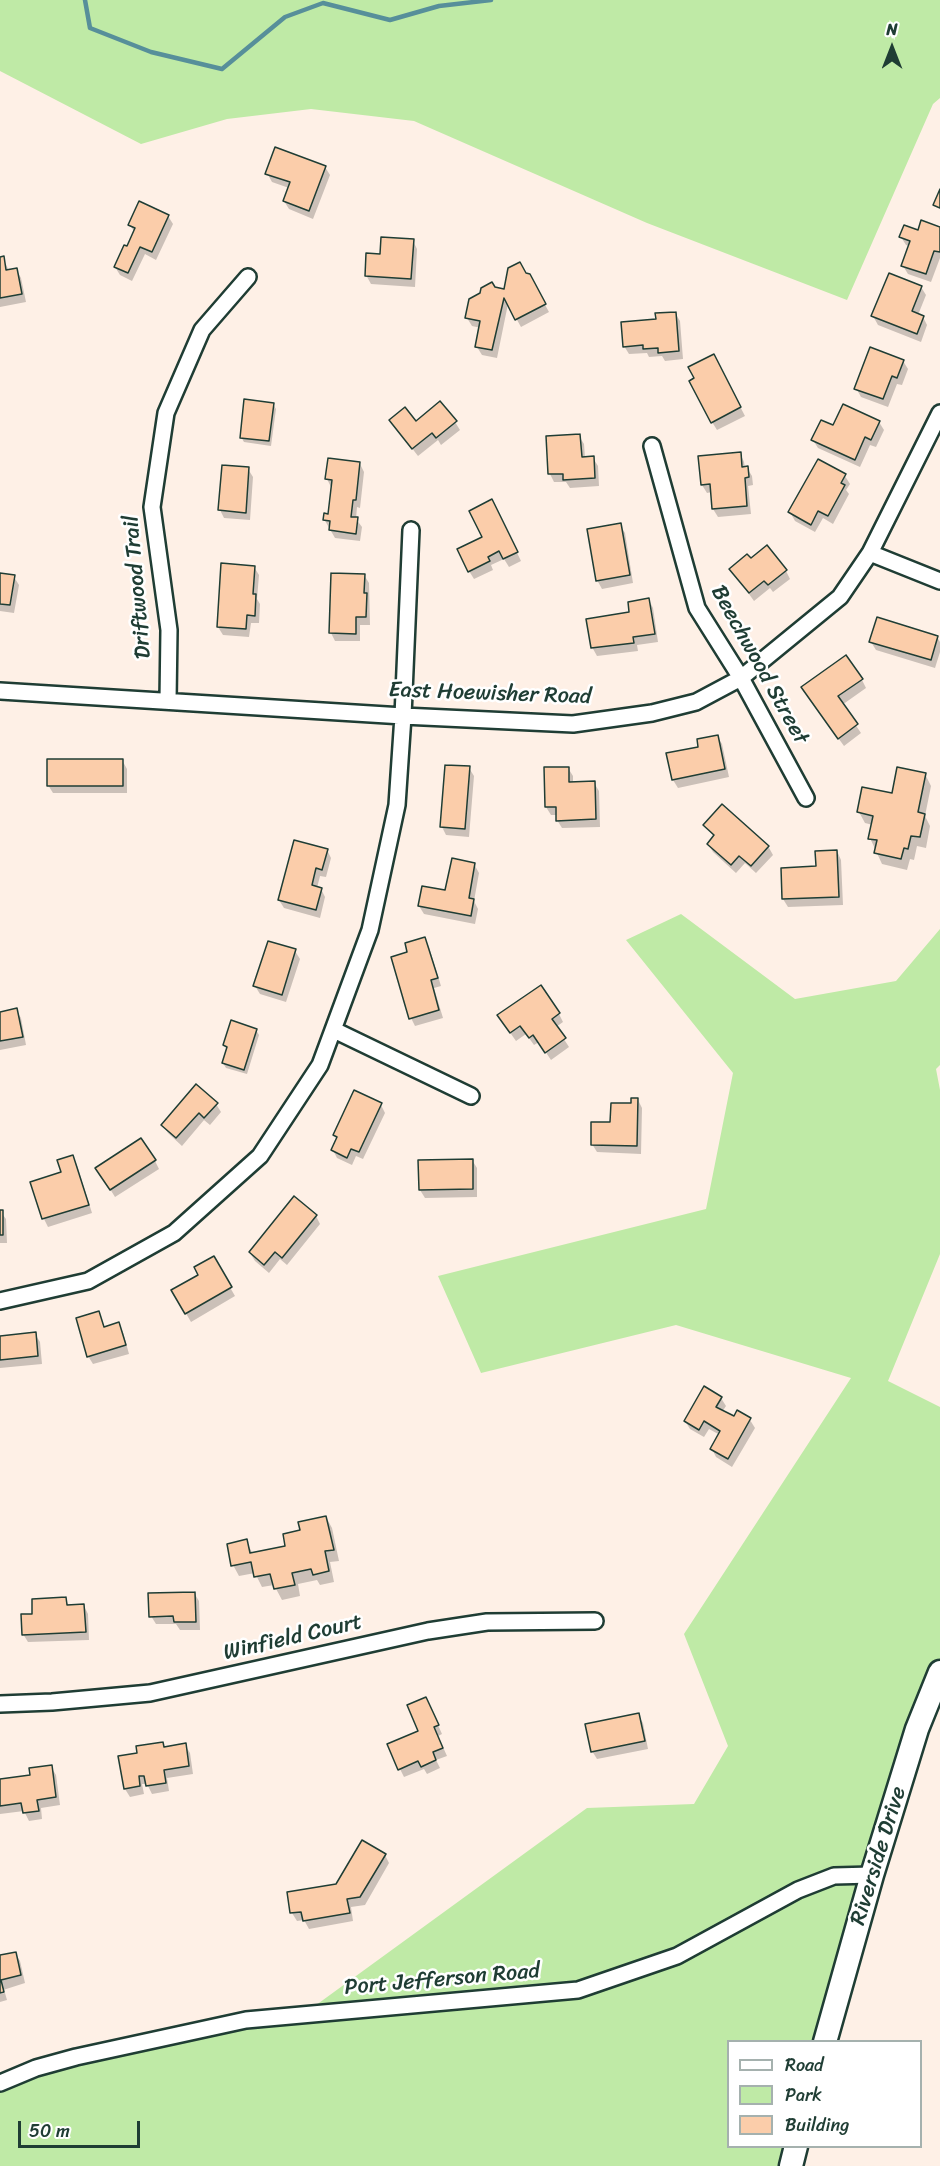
<!DOCTYPE html>
<html>
<head>
<meta charset="utf-8">
<style>
  body { margin:0 }
  #map { position:relative; width:940px; height:2166px; overflow:hidden; background:#fef0e6; font-family:Sriracha,sans-serif }
  canvas { display:block }
  .legend { position:absolute; left:727px; top:2040px; width:195px; height:108px; box-sizing:border-box; background:#fff; border:2px solid #a5b1ae; margin:0; padding:8px 10px; list-style:none; font-size:18px; color:#1f3d34 }
  .legend li { display:flex; align-items:center; gap:12px; height:30px }
  .legend b { width:30px; border:2px solid #a5b1ae }
  .north { position:absolute; left:862px; top:18px; width:60px; height:60px; -webkit-text-stroke:4px #fff; paint-order:stroke; rotate:0deg; font-size:16px; font-weight:700; line-height:24px; text-align:center; color:#1f3d34 }
  .north::after { content:''; display:block; margin:auto; width:21px; height:27px; background:#1f3d34; clip-path:polygon(50% 0,100% 100%,50% 72%,0 100%) }
  .scale { position:absolute; left:18px; top:2121px; width:122px; height:27px; box-sizing:border-box; border:3px solid #1f3d34; border-top:0; padding-left:8px; font-size:18px; line-height:21px; white-space:nowrap; color:#1f3d34; -webkit-text-stroke:4px #fff; paint-order:stroke }
</style>
</head>
<body>
<div id="map">
<canvas width="940" height="2166"></canvas>
<ul class="legend">
<li><b style="height:8px;background:#fff"></b>Road</li>
<li><b style="height:16px;background:#bfeaa6"></b>Park</li>
<li><b style="height:16px;background:#fbcdaa"></b>Building</li>
</ul>
<div class="north">N</div>
<div class="scale">50 m</div>
</div>
<script>
const context = document.querySelector('canvas').getContext('2d');
context.lineJoin = 'round';
function paint(path, color) {
  context.fillStyle = color;
  context.fill(path, 'evenodd');
}
function toPath(rows) {
  const path = new Path2D();
  for (const r of rows) {
    path.moveTo(r[0], r[1]);
    for (let i = 2; i < r.length; i += 2) path.lineTo(r[i], r[i + 1]);
  }
  return path;
}
function strokePath(path, color, width, dash) {
  context.strokeStyle = color;
  context.lineWidth = width;
  context.lineCap = dash ? 'butt' : 'round';
  context.setLineDash(dash || []);
  context.stroke(path);
}
function write(font, color, halo, rows, align = 'center') {
  context.font = font + ' Sriracha,sans-serif';
  context.lineWidth = 5;
  context.setLineDash([]);
  context.textBaseline = 'middle';
  context.strokeStyle = halo;
  context.fillStyle = color;
  for (const [text, x, y, turn = 0] of rows) {
    context.save();
    context.translate(x, y);
    context.rotate((+turn || 0) * Math.PI / 180);
    context.textAlign = isNaN(turn) ? turn : align;
    if (halo) context.strokeText(text, 0, 0);
    context.fillText(text, 0, 0);
    context.restore();
  }
}
const green = toPath([
  [0,0,940,0,940,98,933,104,847,300,647,223,414,121,311,109,227,119,141,144,0,71],
  [681,914,795,999,896,981,940,929,940,1065,936,1069,940,1090,940,1254,888,1381,940,1407,940,1672,825,2041,728,2042,728,2146,796,2147,791,2166,0,2166,0,2083,36,2068,301,2016,587,1808,694,1804,728,1746,684,1634,851,1378,676,1325,481,1373,438,1276,706,1209,733,1073,626,940]
]);
const shadow = toPath([
  [325,167,330,175,313,219,289,209,284,201,289,188,272,182,267,173],
  [168,216,173,224,156,260,145,254,132,281,120,275,115,267,135,233,130,225],
  [940,228,940,258,931,282,908,274,903,266,910,246,906,245,901,237,919,231],
  [413,241,417,249,415,287,371,284,366,275,381,256],
  [3,258,9,271,16,269,21,278,26,302,0,307,0,259],
  [526,275,529,276,549,312,521,327,508,304,497,358,482,355,477,347,481,328,472,326,467,318,495,289,505,291],
  [921,287,926,295,918,315,923,317,927,325,921,342,878,325,873,316],
  [675,313,680,321,683,359,665,361,662,356,649,357,647,353,629,354,624,346,658,320],
  [903,361,908,369,902,385,897,384,888,407,861,397,856,388],
  [718,364,745,416,717,430,712,422],
  [273,404,276,409,271,446,244,442,241,437],
  [391,421,416,423,455,422,460,430,441,445,438,440,418,456],
  [879,422,884,430,876,447,870,445,860,467,818,448,813,440,833,427],
  [579,436,584,444,585,458,593,458,598,466,599,486,570,488,566,482,554,482,550,474],
  [740,453,744,462,745,468,747,468,752,476,753,485,748,486,751,514,718,517,713,509,712,492,707,493,702,485],
  [818,461,845,476,850,484,846,490,849,494,833,524,823,518,815,532,795,521,790,512],
  [360,464,364,472,360,508,357,507,356,519,362,527,360,541,335,538,324,519,329,515,331,487,327,479],
  [248,469,253,477,250,520,224,518,220,510],
  [496,509,521,561,509,567,504,559,491,565,493,570,474,579,469,571],
  [620,525,625,533,633,583,602,589,597,580],
  [751,560,786,571,790,579,773,592,770,588,754,601,731,569],
  [254,567,259,575,257,599,260,604,259,623,251,623,249,637,223,635,218,627],
  [0,574,14,577,19,585,14,613,0,611],
  [364,575,369,583,370,625,360,625,360,641,335,641,331,633],
  [649,600,653,608,658,642,637,645,638,651,597,656,592,647],
  [937,637,940,642,940,652,935,668,876,650,871,642],
  [862,680,866,688,842,705,861,733,844,746,807,695],
  [717,736,722,744,729,777,678,788,673,780,700,748],
  [122,760,127,769,127,793,53,793,48,785],
  [469,768,474,776,469,837,446,835,442,827],
  [568,768,573,776,573,783,594,783,599,791,600,827,562,828,557,820,557,815,551,815,546,807],
  [925,774,931,786,925,816,930,826,926,848,917,846,914,860,910,859,907,870,882,864,870,838,873,825,865,823,859,812,893,795],
  [705,825,768,846,773,855,756,873,745,863,736,873,713,852,708,844,714,837],
  [327,850,331,858,326,877,320,876,317,888,321,889,325,897,320,918,284,908,279,900],
  [837,851,841,860,843,905,788,907,783,899],
  [474,864,479,873,474,901,478,909,475,924,424,914,419,906,447,892],
  [425,939,429,947,441,986,434,988,443,1018,415,1026,411,1018,409,953],
  [295,951,300,959,286,1002,260,994,255,986],
  [16,1010,21,1018,26,1045,0,1050,0,1013],
  [559,1014,563,1022,556,1027,569,1047,551,1060,539,1042,534,1045,526,1034,516,1041,504,1024],
  [256,1030,259,1035,247,1074,226,1068,223,1063,227,1050,225,1045],
  [638,1100,642,1108,641,1154,597,1152,592,1144],
  [216,1104,221,1112,210,1125,204,1120,182,1146,168,1133,163,1125],
  [381,1105,385,1113,363,1159,356,1156,352,1165,337,1158,333,1150,337,1140,335,1135],
  [73,1157,77,1165,92,1213,48,1227,44,1219,32,1183,63,1173],
  [472,1160,477,1168,477,1197,425,1198,420,1190],
  [155,1161,159,1169,115,1197,102,1176],
  [0,1211,6,1219,7,1243,0,1243],
  [316,1216,320,1224,287,1265,280,1259,269,1273,255,1261,250,1253],
  [213,1258,235,1296,191,1322,173,1291,200,1276],
  [98,1313,105,1328,118,1324,123,1332,129,1354,93,1364,88,1356],
  [35,1334,40,1342,42,1364,0,1368,0,1338],
  [721,1398,726,1406,722,1412,734,1418,738,1412,750,1420,755,1428,732,1467,716,1457,712,1449,720,1435,709,1429,704,1437,690,1429,685,1421],
  [326,1517,332,1528,339,1561,330,1562,334,1582,320,1585,317,1580,298,1584,300,1596,282,1600,274,1585,262,1587,255,1573,239,1576,233,1565,246,1541,253,1554,287,1547,302,1531],
  [194,1593,199,1601,200,1630,180,1630,176,1624,156,1624,151,1616],
  [65,1599,70,1607,84,1606,88,1614,89,1640,28,1642,23,1634,34,1615],
  [430,1707,442,1734,438,1736,447,1756,436,1760,440,1768,427,1774,424,1769,404,1777,400,1769,420,1732],
  [638,1715,643,1723,648,1749,597,1759,592,1751],
  [185,1745,190,1753,193,1774,167,1778,169,1791,152,1794,147,1784,142,1784,144,1794,130,1797,125,1789,165,1748],
  [51,1767,56,1775,60,1805,41,1808,42,1819,29,1821,24,1811,0,1814,0,1781,31,1776],
  [385,1855,389,1863,365,1905,351,1907,353,1921,309,1929,304,1920,297,1921,292,1913],
  [15,1953,20,1961,25,1983,0,1991,0,1957],
  [5,1993,7,2000,0,2002,0,1994]
]);
const stream = toPath([
  [85,0,90,28,151,52,222,69,285,17,323,3,390,20,439,6,491,0]
]);
const building = toPath([
  [275,147,326,166,309,211,283,201,290,182,265,174,275,147],
  [940,189,940,208,933,205,940,189],
  [139,201,169,215,152,252,140,247,128,273,114,267,124,245,127,246,135,228,128,225,139,201],
  [921,220,940,227,940,252,934,251,926,274,901,266,910,241,899,237,904,225,918,230,921,220],
  [381,237,414,239,411,279,365,276,366,253,380,254,381,237],
  [4,256,6,270,17,268,22,294,0,298,0,257,4,256],
  [520,262,526,273,530,274,546,304,515,320,504,298,492,350,475,347,480,321,465,318,469,299,480,293,481,288,492,282,495,287,504,289,508,268,520,262],
  [889,273,922,286,912,311,924,316,917,334,871,316,889,273],
  [676,312,679,351,658,353,658,348,643,349,643,345,623,347,621,322,656,319,655,313,676,312],
  [870,347,904,360,897,378,892,376,883,399,854,389,870,347],
  [714,354,741,407,711,423,689,381,694,378,688,367,714,354],
  [244,399,274,403,269,441,240,438,244,399],
  [440,401,457,421,436,438,432,433,412,449,389,420,405,407,416,421,440,401],
  [843,404,880,421,871,440,865,437,855,460,811,440,821,420,833,425,843,404],
  [580,434,582,457,594,456,595,478,563,480,563,474,548,474,546,436,580,434],
  [741,452,742,467,748,466,749,477,745,478,747,506,712,509,710,484,701,485,698,456,741,452],
  [328,458,360,462,356,500,353,500,351,517,358,517,356,534,329,530,330,521,323,520,324,513,328,514,332,480,325,479,328,458],
  [818,459,846,474,841,483,845,485,828,516,818,511,811,525,788,512,818,459],
  [222,465,249,467,246,513,218,510,222,465],
  [492,499,518,552,503,559,499,551,488,557,490,561,468,572,457,549,482,537,469,511,492,499],
  [621,523,630,575,596,581,587,529,621,523],
  [767,545,787,570,768,585,764,581,749,593,729,569,747,554,751,558,767,545],
  [221,563,255,566,253,594,256,594,255,616,247,615,246,629,217,627,221,563],
  [0,573,15,575,10,605,0,604,0,573],
  [331,573,365,574,364,593,367,593,366,617,356,617,356,634,329,633,331,573],
  [649,598,655,634,633,637,634,643,591,648,586,619,629,612,628,602,649,598],
  [877,617,938,636,931,660,869,642,877,617],
  [846,655,863,679,838,696,858,724,838,739,801,687,846,655],
  [718,735,725,769,672,780,666,753,698,747,697,739,718,735],
  [47,759,123,759,123,786,47,786,47,759],
  [445,765,470,766,465,829,440,827,445,765],
  [544,767,569,767,569,782,595,781,596,819,556,821,556,807,545,807,544,767],
  [897,767,926,773,918,812,925,814,920,837,911,836,908,849,904,848,901,859,874,853,877,840,868,839,873,816,857,812,862,787,892,793,897,767],
  [722,804,769,846,751,866,739,856,731,865,707,844,714,835,703,825,722,804],
  [294,840,328,849,322,870,316,868,312,885,322,888,316,910,278,900,294,840],
  [837,850,839,897,782,899,781,868,816,866,815,851,837,850],
  [452,858,475,863,469,898,474,899,471,916,418,906,422,886,445,890,452,858],
  [425,937,438,978,431,980,439,1010,409,1019,391,957,407,952,405,943,425,937],
  [268,941,296,949,282,995,253,986,268,941],
  [541,985,560,1013,552,1019,566,1038,545,1053,533,1035,529,1038,520,1026,510,1033,497,1015,541,985],
  [17,1008,23,1037,0,1041,0,1012,17,1008],
  [231,1020,257,1029,244,1070,222,1063,227,1047,223,1045,231,1020],
  [196,1084,218,1103,204,1118,199,1113,176,1138,161,1125,196,1084],
  [354,1090,382,1103,359,1152,351,1149,347,1158,331,1150,337,1137,333,1135,354,1090],
  [631,1098,638,1098,637,1146,591,1145,591,1122,610,1122,611,1103,631,1103,631,1098],
  [141,1138,156,1160,110,1190,95,1168,141,1138],
  [73,1155,89,1205,42,1219,30,1182,61,1172,57,1160,73,1155],
  [473,1159,473,1189,419,1190,418,1160,473,1159],
  [294,1196,317,1215,282,1258,275,1252,264,1265,249,1252,294,1196],
  [0,1210,3,1210,3,1235,0,1235,0,1210],
  [214,1256,232,1287,185,1314,171,1290,198,1275,194,1267,214,1256],
  [99,1311,104,1327,119,1322,126,1345,87,1357,76,1318,99,1311],
  [36,1332,38,1356,0,1360,0,1336,36,1332],
  [704,1386,722,1397,716,1407,734,1416,737,1410,751,1418,728,1459,710,1449,720,1431,704,1421,699,1430,684,1421,704,1386],
  [326,1516,334,1550,325,1551,329,1571,313,1575,311,1569,292,1573,295,1585,274,1589,270,1574,254,1577,251,1562,231,1566,227,1544,247,1539,250,1553,285,1546,283,1534,300,1530,298,1522,326,1516],
  [195,1592,196,1622,174,1622,173,1616,149,1617,148,1593,195,1592],
  [66,1597,67,1605,84,1604,86,1632,22,1635,21,1614,32,1614,32,1599,66,1597],
  [426,1697,439,1725,434,1727,443,1748,433,1752,436,1760,421,1767,418,1761,398,1770,387,1744,418,1731,407,1705,426,1697],
  [639,1713,645,1741,591,1752,585,1724,639,1713],
  [163,1742,164,1747,186,1743,189,1766,164,1770,166,1783,146,1786,144,1776,139,1776,140,1786,124,1789,118,1756,137,1753,136,1746,163,1742],
  [52,1765,56,1797,37,1800,39,1811,23,1813,21,1803,0,1806,0,1779,30,1775,29,1768,52,1765],
  [362,1840,386,1854,360,1897,347,1899,350,1913,303,1921,301,1912,290,1913,287,1892,336,1884,362,1840],
  [16,1952,21,1975,1,1980,4,1992,0,1993,0,1955,16,1952]
]);
const minor = toPath([
  [652,446,697,608,741,678,806,798],
  [870,553,940,581],
  [0,691,403,716,573,724,652,713,696,702,741,678,840,597,870,553,940,413],
  [168,701,169,630,152,507,166,413,202,330,248,277],
  [334,1030,471,1096],
  [0,1301,88,1281,174,1233,260,1156,320,1065,370,930,397,805,403,716,411,530],
  [0,1704,52,1702,150,1693,428,1631,487,1622,595,1621],
  [0,2083,36,2068,76,2057,246,2020,578,1990,677,1956,798,1890,834,1876,872,1875]
]);
const secondary = toPath([
  [825,2042,872,1875,917,1729,940,1672],
  [791,2166,796,2146]
]);
const streetNames = [
  ["Driftwood Trail",138,587,-95],
  ["Beechwood Street",759,665,61],
  ["East Hoewisher Road",490,694,2],
  ["Winfield Court",293,1638,-13],
  ["Riverside Drive",879,1856,-73],
  ["Port Jefferson Road",442,1980,-5]
];
paint(green, '#bfeaa6');
paint(shadow, '#0003');
strokePath(stream, '#578f9a', 4.5);
paint(building, '#fbcdaa');
strokePath(building, '#1f3d34', 1.5);
strokePath(minor, '#1f3d34', 20);
strokePath(secondary, '#1f3d34', 27);
strokePath(minor, '#fff', 15);
strokePath(secondary, '#fff', 22);
write('22px', '#1f3d34', '#fff', streetNames);
</script>
</body>
</html>
